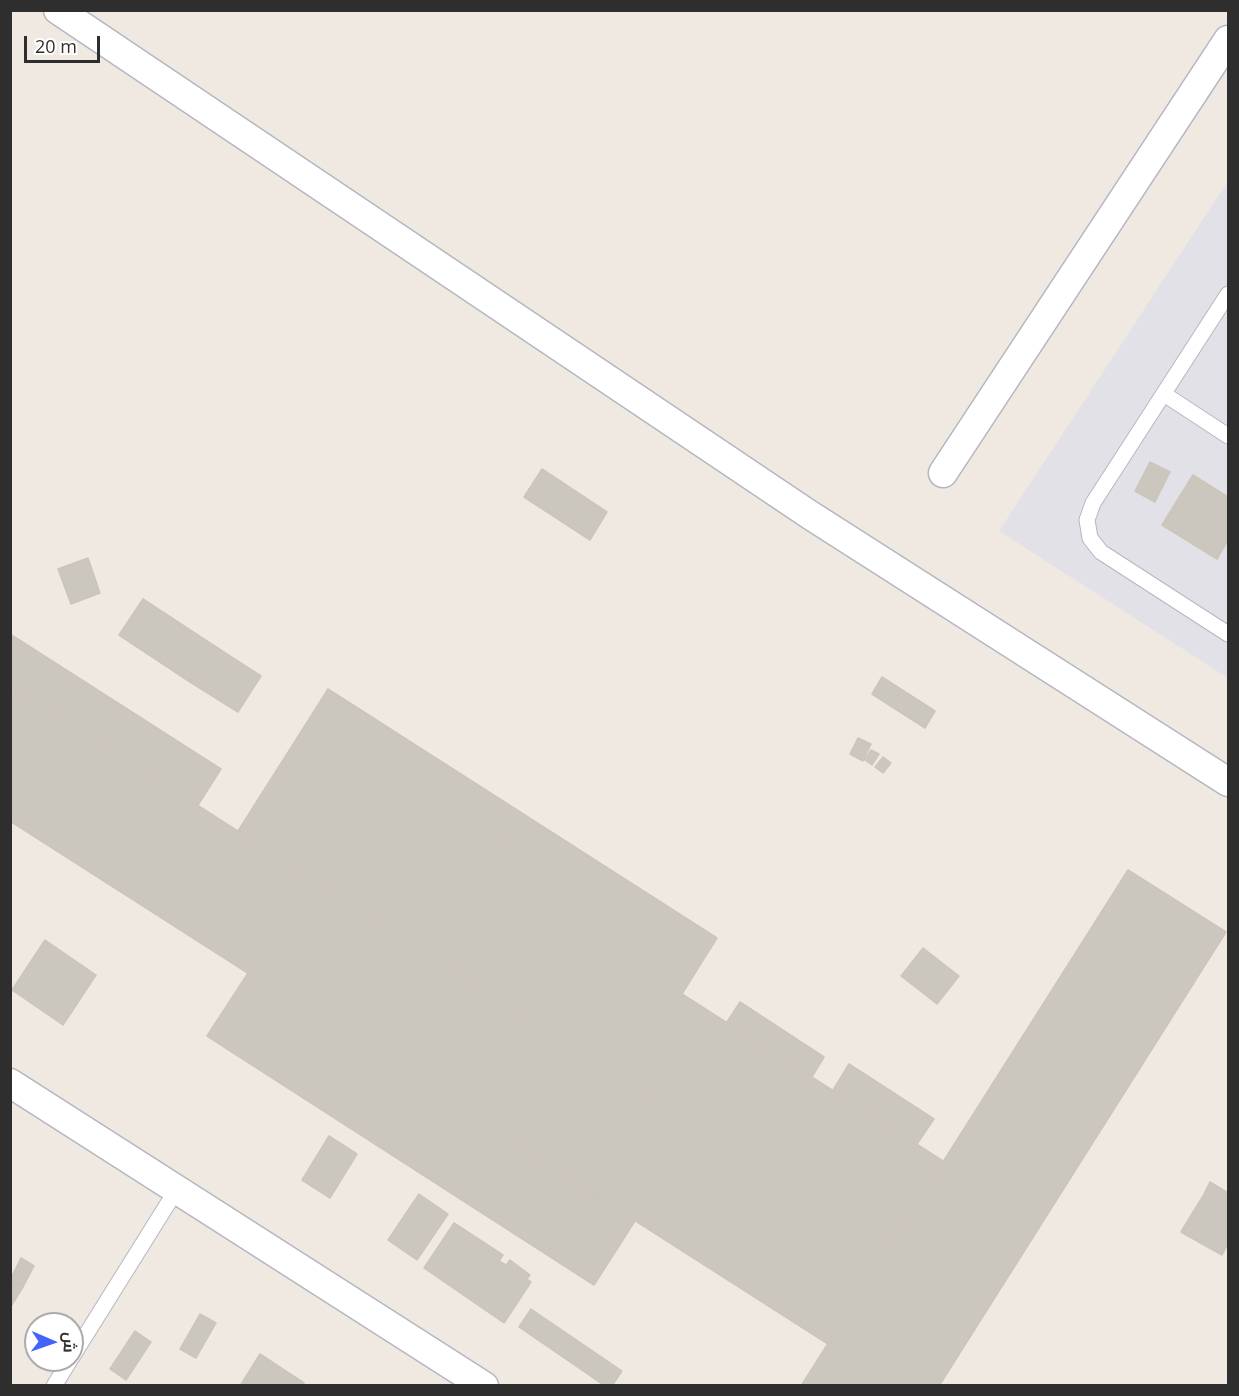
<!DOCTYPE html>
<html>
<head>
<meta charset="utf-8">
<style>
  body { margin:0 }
  #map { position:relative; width:1239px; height:1396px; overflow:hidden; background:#efe9e1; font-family:"Open Sans",Cairo,sans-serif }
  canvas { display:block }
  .frame { position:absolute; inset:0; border:12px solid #2e2e2e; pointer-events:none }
  .north { position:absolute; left:24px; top:1312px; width:60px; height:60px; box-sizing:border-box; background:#fff; border:2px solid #ababab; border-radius:50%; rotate:92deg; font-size:16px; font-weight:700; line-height:24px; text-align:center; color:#2e2e2e }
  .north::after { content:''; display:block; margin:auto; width:21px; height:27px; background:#4264fb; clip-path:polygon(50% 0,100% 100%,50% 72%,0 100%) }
  .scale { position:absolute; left:24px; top:36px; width:76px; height:27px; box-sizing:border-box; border:3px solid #2e2e2e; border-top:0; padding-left:8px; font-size:18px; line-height:21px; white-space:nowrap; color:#2e2e2e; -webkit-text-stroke:4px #fff; paint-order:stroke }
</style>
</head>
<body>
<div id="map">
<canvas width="1239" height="1396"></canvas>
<div class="frame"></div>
<div class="north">ش</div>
<div class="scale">20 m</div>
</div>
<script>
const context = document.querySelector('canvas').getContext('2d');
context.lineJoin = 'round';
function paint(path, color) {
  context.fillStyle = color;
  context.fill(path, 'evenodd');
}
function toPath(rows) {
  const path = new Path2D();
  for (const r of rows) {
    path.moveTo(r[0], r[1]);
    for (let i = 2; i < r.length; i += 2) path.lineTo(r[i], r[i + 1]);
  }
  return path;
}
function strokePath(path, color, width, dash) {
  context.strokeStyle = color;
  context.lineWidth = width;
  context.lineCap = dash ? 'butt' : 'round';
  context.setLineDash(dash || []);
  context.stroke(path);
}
const industrial = toPath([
  [1228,181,1228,678,999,531]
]);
const building = toPath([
  [1150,462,1170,472,1155,502,1135,491,1150,462],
  [542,469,607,512,590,540,524,497,542,469],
  [1193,475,1228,497,1228,540,1217,559,1162,525,1193,475],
  [88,558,100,593,71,604,58,569,88,558],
  [143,599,213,645,190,682,119,635,143,599],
  [10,634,221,769,198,805,10,685,10,634],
  [213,645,261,676,238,712,190,682,213,645],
  [882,677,935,711,925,728,872,694,882,677],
  [10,685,888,1248,828,1344,10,821,10,685],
  [328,689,717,938,700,965,311,716,328,689],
  [311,716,700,965,682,994,943,1161,888,1248,238,831,311,716],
  [858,738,871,744,863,761,850,754,858,738],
  [871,750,879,754,872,765,865,760,871,750],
  [883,757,891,763,883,773,875,767,883,757],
  [1128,870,1226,932,939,1386,801,1386,1128,870],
  [45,940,96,975,63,1025,12,990,45,940],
  [923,948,959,976,937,1004,901,976,923,948],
  [248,973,635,1221,594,1285,207,1036,248,973],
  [740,1002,824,1057,812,1077,727,1022,740,1002],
  [849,1064,934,1119,917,1144,833,1090,849,1064],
  [329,1136,357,1154,330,1198,302,1180,329,1136],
  [1210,1182,1228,1193,1228,1211,1203,1196,1210,1182],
  [419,1194,448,1214,417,1260,388,1240,419,1194],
  [1203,1196,1228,1211,1228,1233,1193,1212,1203,1196],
  [1193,1212,1228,1233,1228,1244,1222,1255,1181,1232,1193,1212],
  [454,1223,503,1255,499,1261,506,1265,510,1260,530,1275,527,1279,531,1282,504,1323,424,1268,454,1223],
  [21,1258,34,1266,23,1287,10,1280,21,1258],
  [10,1280,23,1287,10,1308,10,1280],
  [531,1309,622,1371,612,1386,605,1386,519,1327,531,1309],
  [200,1314,216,1323,196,1358,180,1349,200,1314],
  [135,1331,151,1342,126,1380,110,1369,135,1331],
  [260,1354,304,1383,303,1386,240,1386,260,1354]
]);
const service = toPath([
  [1228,294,1093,503,1087,520,1090,538,1101,552,1228,634],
  [1164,394,1228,436],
  [72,1357,177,1189],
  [54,1386,70,1360]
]);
const minor = toPath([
  [58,10,810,515,1228,782],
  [943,473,1228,40],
  [10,1083,484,1386]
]);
paint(industrial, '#e3e1e8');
paint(building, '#cbc7bf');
strokePath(building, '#cbc5ba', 1.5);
strokePath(service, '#b4b7c1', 17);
strokePath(minor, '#b4b7c1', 31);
strokePath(service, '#fff', 15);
strokePath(minor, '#fff', 28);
</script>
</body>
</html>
